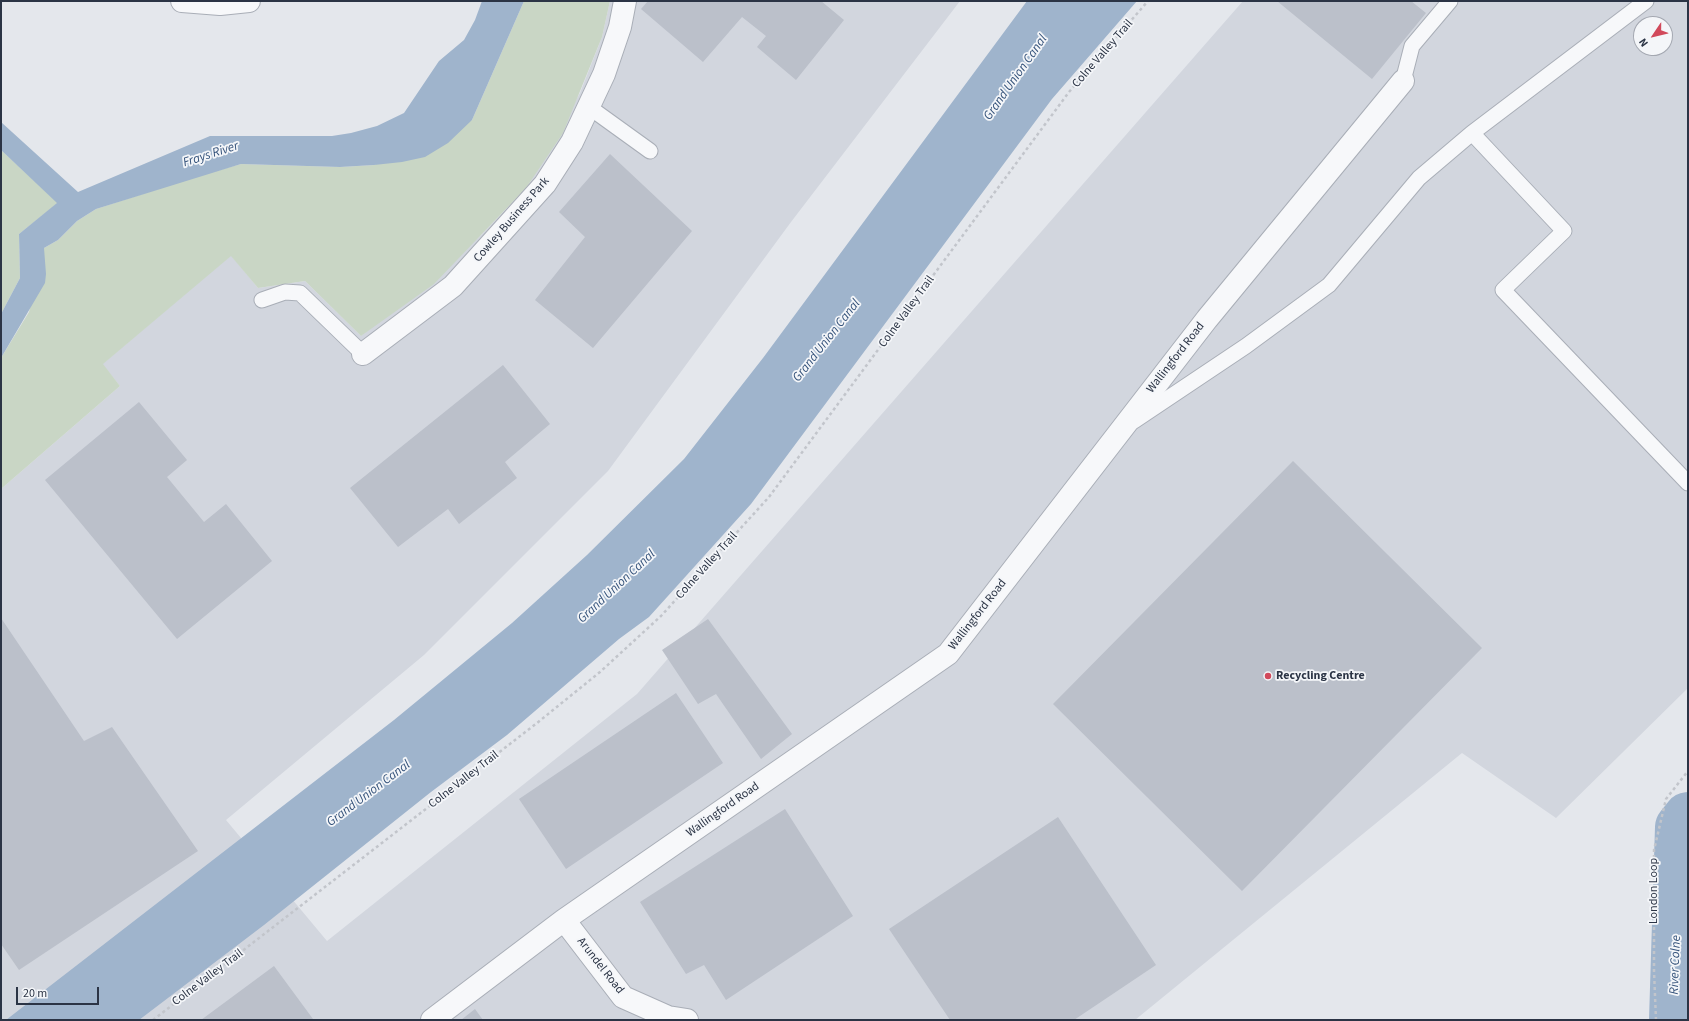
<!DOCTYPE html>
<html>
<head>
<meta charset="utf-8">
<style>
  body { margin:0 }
  #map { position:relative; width:1689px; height:1021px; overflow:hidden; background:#e4e7ec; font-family:"Source Sans 3",sans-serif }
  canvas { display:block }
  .frame { position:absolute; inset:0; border:2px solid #2b3445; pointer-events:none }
  .north { position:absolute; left:1633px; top:16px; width:40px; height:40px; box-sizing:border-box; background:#f4f6f9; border:1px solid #a4a8b1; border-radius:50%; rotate:235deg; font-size:11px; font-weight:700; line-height:16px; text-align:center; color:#2b3445 }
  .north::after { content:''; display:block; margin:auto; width:14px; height:18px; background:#d1495b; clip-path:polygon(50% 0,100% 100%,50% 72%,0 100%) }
  .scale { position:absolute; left:16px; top:987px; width:83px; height:18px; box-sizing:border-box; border:2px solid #2b3445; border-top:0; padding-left:5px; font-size:12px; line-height:14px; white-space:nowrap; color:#2b3445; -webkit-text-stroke:3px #f4f6f9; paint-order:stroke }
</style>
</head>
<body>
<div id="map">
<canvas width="1689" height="1021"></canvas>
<div class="frame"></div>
<div class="north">N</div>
<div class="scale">20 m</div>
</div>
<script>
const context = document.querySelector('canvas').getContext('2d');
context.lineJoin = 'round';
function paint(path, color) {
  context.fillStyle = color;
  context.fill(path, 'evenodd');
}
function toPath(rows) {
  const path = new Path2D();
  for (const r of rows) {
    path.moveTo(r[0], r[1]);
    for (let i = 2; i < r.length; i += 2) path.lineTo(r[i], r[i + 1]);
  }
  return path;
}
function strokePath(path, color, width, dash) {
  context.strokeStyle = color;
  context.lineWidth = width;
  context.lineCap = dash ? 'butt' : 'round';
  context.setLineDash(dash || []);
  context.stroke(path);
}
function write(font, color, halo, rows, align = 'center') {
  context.font = font + ' "Source Sans 3",sans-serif';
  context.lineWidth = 3.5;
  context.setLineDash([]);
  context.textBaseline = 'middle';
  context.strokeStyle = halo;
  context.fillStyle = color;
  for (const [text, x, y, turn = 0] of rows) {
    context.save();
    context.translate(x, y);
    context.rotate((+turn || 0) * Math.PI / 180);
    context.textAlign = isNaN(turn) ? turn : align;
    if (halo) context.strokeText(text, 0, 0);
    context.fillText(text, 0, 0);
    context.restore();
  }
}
const built = toPath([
  [610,1,960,1,791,222,608,471,424,655,226,820,327,941,637,694,1243,1,1688,1,1688,688,1556,818,1462,753,1135,1020,1,1020,1,489,120,386,102,364,231,255,258,288,305,281,361,336,481,235,526,188,580,93,602,37],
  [1641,24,1665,24,1665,48,1641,48]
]);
const green = toPath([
  [524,1,610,1,602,37,563,133,526,188,434,284,361,336,305,281,258,288,231,256,103,364,120,386,1,489,1,358,29,312,44,248,58,240,77,221,96,209,195,177,241,164,340,167,374,165,472,120],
  [1,150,58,203,19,234,20,278,1,314]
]);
const water = toPath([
  [482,1,524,1,472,120,448,143,425,157,402,162,374,165,340,167,241,164,96,209,77,221,58,240,44,248,46,274,45,283,1,358,1,314,20,278,19,234,57,203,1,150,1,122,78,192,210,136,332,136,351,133,377,126,404,113,439,61,464,40,475,20],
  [1027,1,1137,1,1052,99,751,504,649,617,619,639,507,735,431,792,264,925,139,1020,6,1020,394,720,512,623,587,555,684,459,763,358]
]);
const river = toPath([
  [1674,1020,1680,827,1688,817]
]);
const building = toPath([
  [648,1,821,1,844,20,796,80,757,47,766,36,742,17,703,62,641,9],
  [1277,1,1411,1,1426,13,1372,79],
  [610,154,692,231,593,348,535,300,585,237,559,212],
  [503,365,550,424,505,462,517,478,459,524,448,509,398,547,350,488],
  [139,402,187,460,167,477,204,522,226,504,272,561,177,639,45,480],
  [1293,461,1482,648,1242,891,1053,704],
  [1,618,84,741,112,727,198,851,19,970,1,944],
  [708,619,792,734,761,759,716,694,698,704,662,650],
  [676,693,723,763,566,869,519,799],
  [785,809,853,916,726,1000,704,965,686,974,640,902],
  [1058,817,1156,965,1074,1020,950,1020,889,929],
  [274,966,313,1019,201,1020],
  [475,1009,483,1020,461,1020]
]);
const path = toPath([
  [153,1020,537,723,600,672,661,616,769,497,1069,92,1148,1],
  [1656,1020,1654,971,1654,850,1666,799,1688,771]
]);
const service = toPath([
  [1403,81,1412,46,1450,1],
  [589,107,650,151],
  [1472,133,1564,231,1503,290,1688,483],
  [262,300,285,292,300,293,363,354],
  [1134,421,1246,346,1329,285,1419,178,1472,133,1646,1]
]);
const minor = toPath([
  [182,1,220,4,249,1],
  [363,354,453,286,545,184,572,142,604,74,620,27,625,1],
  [564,920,623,997,668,1017,687,1020],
  [432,1020,564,920,948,654,1207,319,1403,81]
]);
const markers = [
  [1268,676,4,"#d1495b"]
];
const streetNames = [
  ["Colne Valley Trail",1103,54,-49],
  ["Cowley Business Park",512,220,-49],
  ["Colne Valley Trail",907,312,-54],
  ["Wallingford Road",1176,358,-52],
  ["Colne Valley Trail",707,566,-48],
  ["Wallingford Road",978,615,-52],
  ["Colne Valley Trail",464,780,-38],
  ["Wallingford Road",723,810,-35],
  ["London Loop",1654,891,-90],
  ["Arundel Road",600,966,52],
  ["Colne Valley Trail",208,978,-37]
];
const poiNames = [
  ["Recycling Centre",1276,676]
];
const waterNames = [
  ["Grand Union Canal",1016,78,-55],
  ["Frays River",211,155,-18],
  ["Grand Union Canal",827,341,-52],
  ["Grand Union Canal",617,587,-43],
  ["Grand Union Canal",369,794,-37],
  ["River Colne",1676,965,-88]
];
paint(built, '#d2d6de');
paint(green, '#c9d6c5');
paint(water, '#9fb4cc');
strokePath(river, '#9fb4cc', 50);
paint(building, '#bbc0ca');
strokePath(service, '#a9aeb7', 17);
strokePath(minor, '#a9aeb7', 24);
strokePath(path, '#c2c5cb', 2.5, [3, 3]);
strokePath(service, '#f7f8fa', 15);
strokePath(minor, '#f7f8fa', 22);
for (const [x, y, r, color] of markers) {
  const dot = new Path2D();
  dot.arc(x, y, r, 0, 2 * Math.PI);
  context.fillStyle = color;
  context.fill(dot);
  strokePath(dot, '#f4f6f9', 1.5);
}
write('12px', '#2b3445', '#f4f6f9', streetNames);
write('bold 12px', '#2b3445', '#f4f6f9', poiNames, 'left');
write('italic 13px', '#34527a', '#f4f6f9', waterNames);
</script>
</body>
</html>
